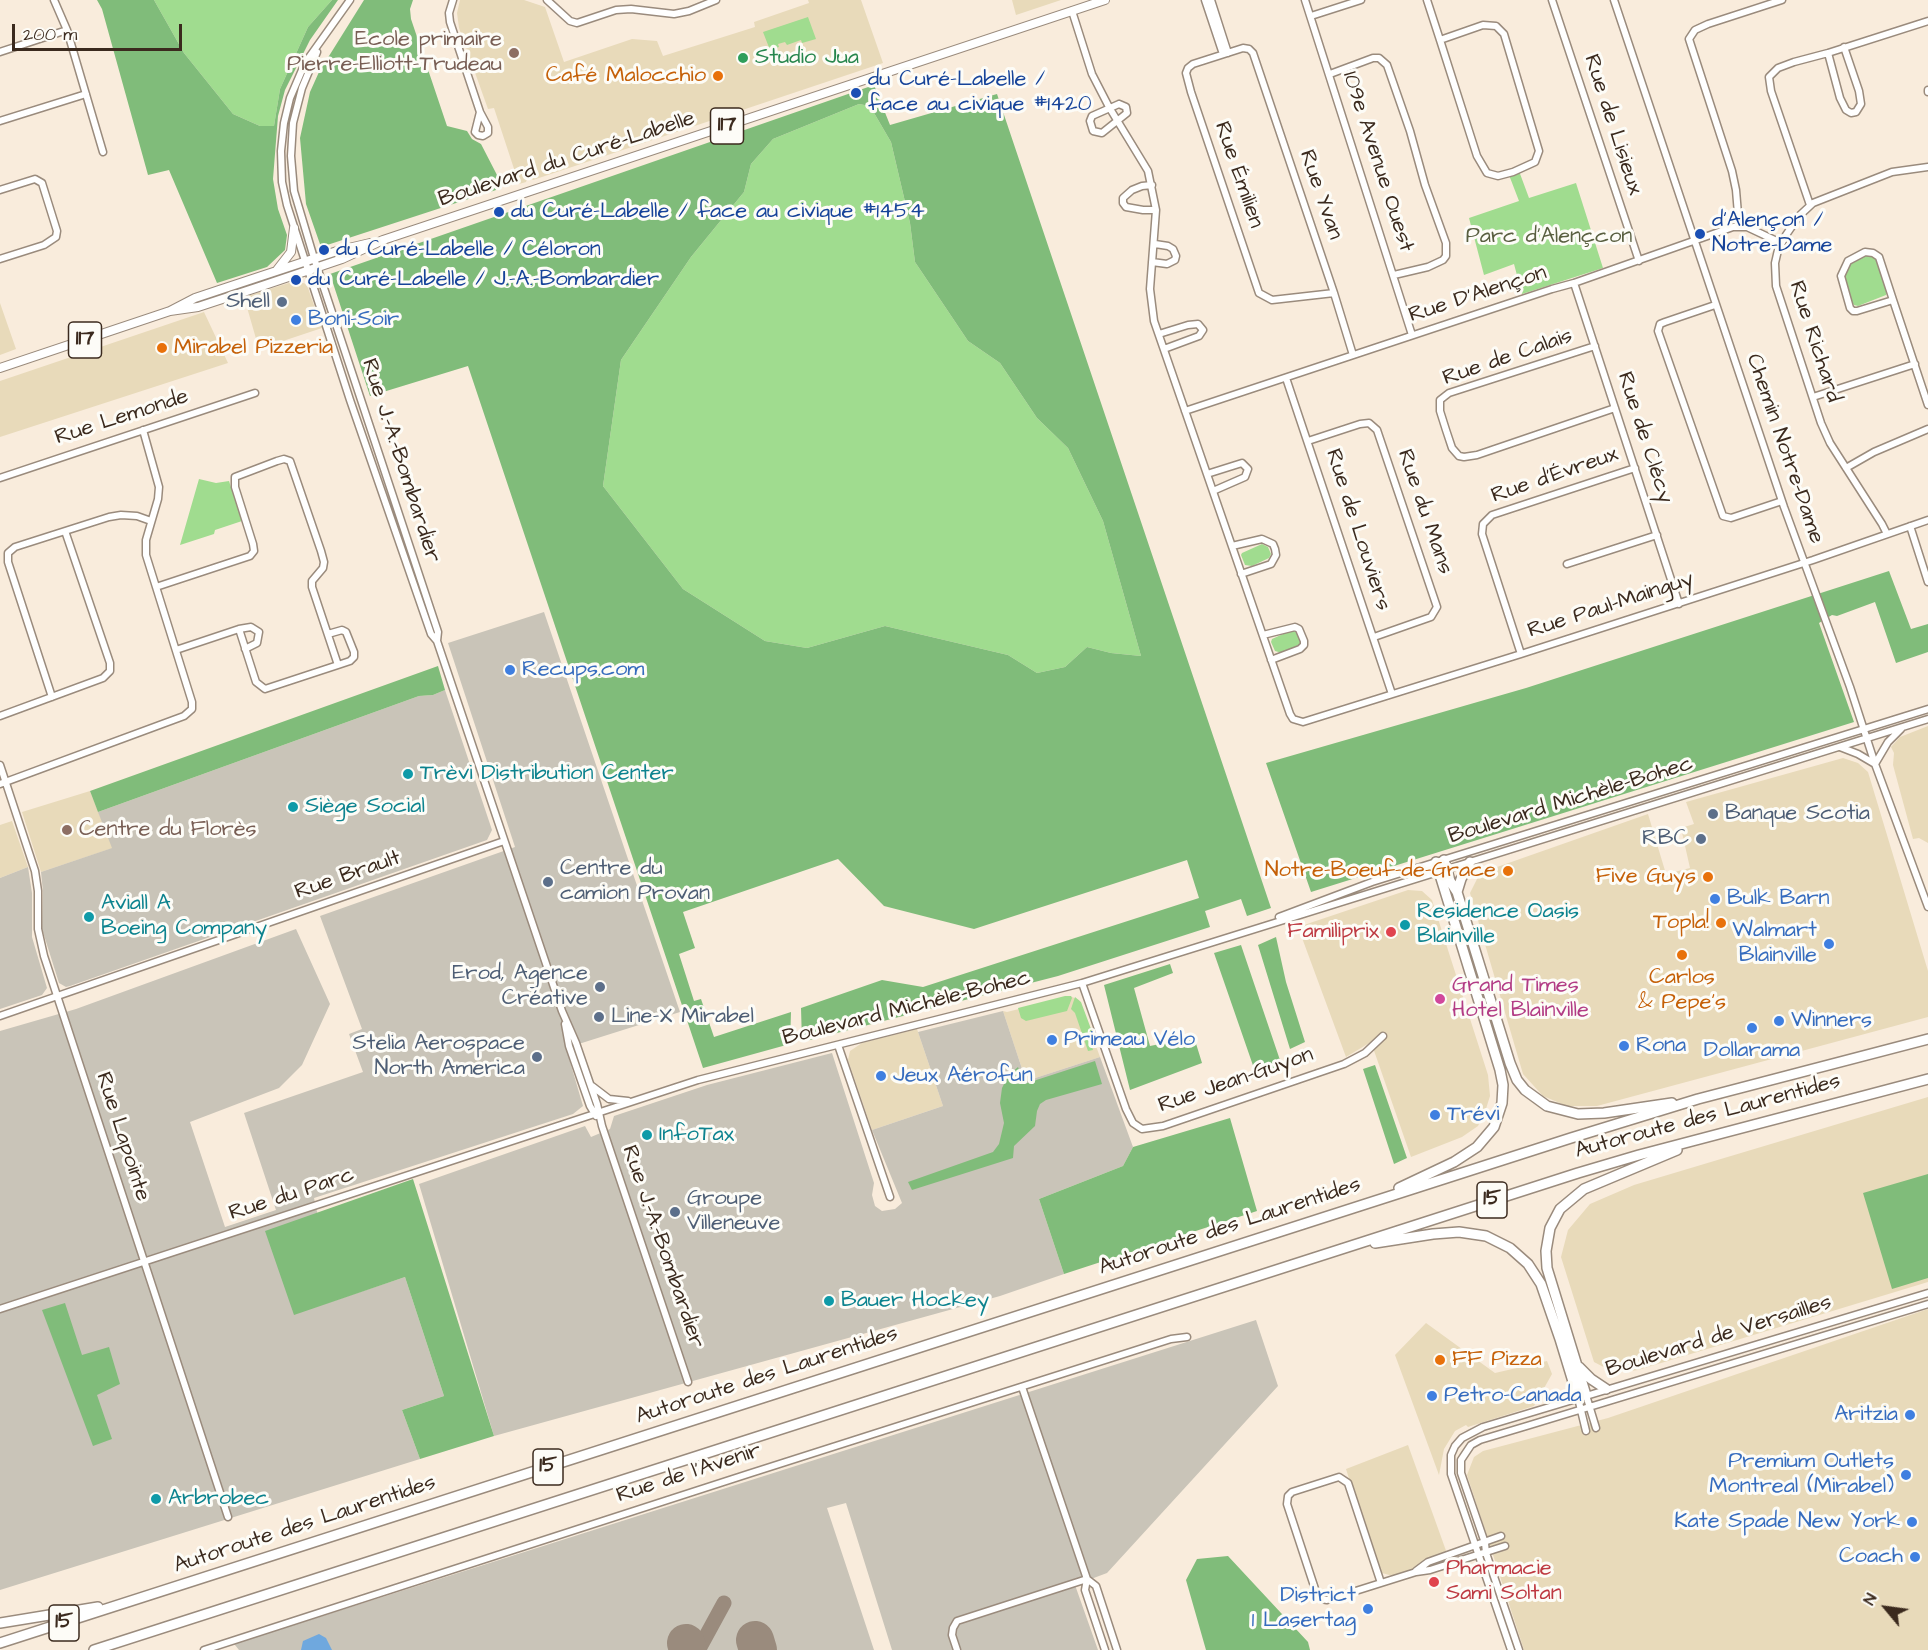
<!DOCTYPE html>
<html>
<head>
<meta charset="utf-8">
<style>
  body { margin:0 }
  #map { position:relative; width:1928px; height:1650px; overflow:hidden; background:#f9ecdc; font-family:"Architects Daughter",sans-serif }
  canvas { display:block }
  .north { position:absolute; left:1856px; top:1578px; width:60px; height:60px; -webkit-text-stroke:4px #fdfcf7; paint-order:stroke; rotate:299deg; font-size:16px; font-weight:700; line-height:24px; text-align:center; color:#3b2a1e }
  .north::after { content:''; display:block; margin:auto; width:21px; height:27px; background:#3b2a1e; clip-path:polygon(50% 0,100% 100%,50% 72%,0 100%) }
  .scale { position:absolute; left:12px; top:24px; width:170px; height:27px; box-sizing:border-box; border:3px solid #3b2a1e; border-top:0; padding-left:8px; font-size:18px; line-height:21px; white-space:nowrap; color:#3b2a1e; -webkit-text-stroke:4px #fdfcf7; paint-order:stroke }
</style>
</head>
<body>
<div id="map">
<canvas width="1928" height="1650"></canvas>
<div class="north">N</div>
<div class="scale">200 m</div>
</div>
<script>
const context = document.querySelector('canvas').getContext('2d');
context.lineJoin = 'round';
function paint(path, color) {
  context.fillStyle = color;
  context.fill(path, 'evenodd');
}
function toPath(rows) {
  const path = new Path2D();
  for (const r of rows) {
    path.moveTo(r[0], r[1]);
    for (let i = 2; i < r.length; i += 2) path.lineTo(r[i], r[i + 1]);
  }
  return path;
}
function strokePath(path, color, width, dash) {
  context.strokeStyle = color;
  context.lineWidth = width;
  context.lineCap = dash ? 'butt' : 'round';
  context.setLineDash(dash || []);
  context.stroke(path);
}
function write(font, color, halo, rows, align = 'center') {
  context.font = font + ' "Architects Daughter",sans-serif';
  context.lineWidth = 6;
  context.setLineDash([]);
  context.textBaseline = 'middle';
  context.strokeStyle = halo;
  context.fillStyle = color;
  for (const [text, x, y, turn = 0] of rows) {
    context.save();
    context.translate(x, y);
    context.rotate((+turn || 0) * Math.PI / 180);
    context.textAlign = isNaN(turn) ? turn : align;
    if (halo) context.strokeText(text, 0, 0);
    context.fillText(text, 0, 0);
    context.restore();
  }
}
const built = toPath([
  [460,0,524,0,545,7,564,62,632,39,657,41,663,56,755,27,754,22,809,3,808,0,861,0,883,63,533,180,531,178,527,179,526,182,519,184,494,108,488,109,459,28,457,13],
  [1012,0,1061,0,1016,15],
  [297,281,306,284,308,288,322,328,259,349,244,297,292,282,293,284,297,282],
  [0,303,16,349,0,355],
  [204,312,228,363,0,437,0,381],
  [1928,726,1928,843,1919,838,1913,839,1893,765,1894,753,1891,747,1900,737],
  [1843,758,1858,763,1868,772,1928,971,1928,1017,1597,1106,1567,1106,1543,1096,1523,1074,1470,893,1480,873,1648,814,1666,874,1690,868,1681,828,1694,824,1686,802],
  [90,791,113,848,41,872,22,812],
  [12,821,28,867,0,878,0,825],
  [1408,890,1422,891,1432,900,1488,1075,1490,1096,1485,1112,1478,1126,1462,1137,1411,1157,1371,1042,1346,1057,1298,927],
  [1070,996,1079,1000,1100,1057,1026,1081,1003,1011,1007,1012],
  [917,1029,943,1106,872,1130,848,1060,850,1051,862,1043],
  [1928,1097,1928,1282,1638,1370,1615,1373,1594,1362,1561,1257,1568,1230,1590,1204,1634,1185],
  [1928,1309,1928,1650,1524,1650,1467,1475,1474,1457,1483,1451,1608,1418],
  [1426,1323,1495,1373,1547,1361,1552,1374,1534,1406,1468,1427,1466,1425,1455,1431,1444,1449,1439,1475,1395,1355],
  [1408,1445,1449,1559,1393,1576,1382,1573,1377,1567,1346,1469]
]);
const industrial = toPath([
  [544,612,680,1012,566,1048,583,1106,573,1114,314,1198,318,1216,294,1314,405,1277,444,1396,402,1410,420,1459,0,1590,0,1031,76,1009,296,929,330,1004,302,1065,279,1088,190,1122,225,1227,276,1210,244,1113,363,1072,349,1034,362,1029,320,916,515,847,448,643],
  [445,690,492,830,487,840,70,986,66,987,59,983,42,929,43,892,41,872,112,848,98,812,419,696,433,695],
  [28,867,32,893,32,937,47,988,42,995,0,1009,0,878],
  [1003,1011,1026,1081,1100,1057,1133,1147,1123,1166,1039,1199,1064,1274,1000,1296,494,1436,419,1184,585,1126,591,1137,610,1129,614,1116,707,1085,832,1053,874,1183,872,1195,875,1206,882,1211,895,1209,902,1203,872,1130,943,1106,918,1032],
  [1256,1320,1278,1386,1107,1573,1075,1585,1098,1650,892,1650,846,1503,827,1508,874,1650,239,1650,235,1645,231,1645]
]);
const green = toPath([
  [154,0,332,0,308,27,280,89,274,126,260,126,233,114,184,53],
  [808,17,816,39,802,43,801,40,787,45,785,42,778,44,779,47,770,50,763,32],
  [859,104,870,106,891,142,910,223,915,262,968,341,1000,363,1037,418,1068,448,1103,521,1141,656,1111,653,1087,647,1065,667,1037,673,1008,655,885,626,807,648,765,641,683,589,603,486,621,360,691,257,744,192,751,164,773,139],
  [1519,171,1529,198,1576,183,1603,268,1522,294,1514,264,1484,275,1469,218,1519,201,1509,175],
  [1869,255,1877,259,1887,292,1886,295,1858,306,1854,305,1850,299,1844,278,1845,270,1849,263],
  [199,479,216,483,229,481,242,521,215,530,214,534,180,545],
  [1262,544,1268,547,1271,554,1269,558,1252,566,1245,565,1241,555,1242,553],
  [1292,630,1299,634,1301,641,1299,645,1282,653,1275,651,1271,642,1272,639],
  [1065,996,1071,996,1072,998,1067,1011,1026,1021,1021,1018,1018,1008],
  [1075,997,1081,1002,1097,1045,1092,1047,1093,1050,1088,1051,1075,1013,1071,1009]
]);
const forest = toPath([
  [97,0,154,0,184,53,233,114,260,126,274,126,280,89,308,27,332,0,338,0,310,40,285,90,278,116,273,179,278,209,287,235,285,250,267,267,217,283,169,170,148,175,102,9],
  [364,0,413,0,410,9,411,19,447,126,467,131,472,139,481,144,497,175,496,190,321,247,306,204,300,138,310,92,319,72],
  [874,85,890,125,997,94,1271,908,1247,916,1241,899,1205,911,1210,927,1058,976,802,1042,801,1008,882,980,923,987,1199,898,1187,860,974,929,884,906,838,859,683,912,695,948,679,954,694,1001,701,999,714,1037,791,1012,790,1044,703,1068,468,366,370,396,330,274],
  [859,104,870,106,891,142,910,223,915,262,968,341,1000,363,1037,418,1068,448,1103,521,1141,656,1111,653,1087,647,1065,667,1037,673,1008,655,885,626,807,648,765,641,683,589,603,486,621,360,691,257,744,192,751,164,773,139],
  [1889,571,1911,629,1928,624,1928,652,1896,663,1875,602,1837,616,1832,615,1819,623,1854,722,1311,892,1266,763,1526,688],
  [438,666,445,690,433,695,419,696,98,812,90,791],
  [1276,937,1286,982,1305,1042,1290,1049,1258,945],
  [1241,945,1283,1069,1257,1077,1214,953],
  [1170,964,1173,973,1134,988,1150,1046,1194,1037,1202,1063,1130,1090,1104,985],
  [1095,1061,1102,1084,1046,1100,1040,1104,1037,1111,1035,1126,1014,1146,1013,1158,912,1190,908,1182,993,1152,999,1144,1004,1123,1000,1103,1002,1088,1008,1076,1018,1067,1024,1084],
  [1375,1065,1407,1158,1394,1164,1363,1069],
  [1230,1118,1257,1211,1064,1274,1039,1199,1123,1166,1133,1147],
  [1928,1174,1928,1278,1892,1289,1863,1193],
  [413,1179,494,1436,420,1459,402,1410,444,1396,405,1277,294,1315,265,1231],
  [65,1303,82,1355,109,1347,120,1384,97,1395,112,1439,93,1446,42,1310],
  [1228,1556,1308,1642,1310,1650,1206,1650,1186,1580,1197,1559]
]);
const water = toPath([
  [319,1634,326,1638,332,1650,301,1650,303,1641]
]);
const taxiway = toPath([
  [691,1650,700,1647,724,1603]
]);
const runway = toPath([
  [755,1640,758,1650],
  [686,1643,688,1650]
]);
const minor = toPath([
  [54,0,67,30,103,152],
  [350,0,305,63,290,98,284,123,281,151,282,182,287,205,350,400,431,634,437,641,562,1011,576,1043,597,1104,602,1126,688,1382],
  [453,0,449,13,450,22,480,112,488,127,488,133,483,136,478,135,475,132,480,112],
  [547,0,570,21,577,23,616,10,631,9,674,14,689,11,716,0],
  [1205,0,1223,54],
  [1211,0,1228,53],
  [1305,0,1412,335],
  [1427,0,1440,40,1477,156,1487,173,1498,176,1513,172,1535,162,1539,151,1504,34,1496,26,1483,25,1440,40],
  [1552,0,1639,261],
  [1614,0,1784,507,1850,687,1875,764,1928,907],
  [1072,11,1092,74,1109,107,1148,171,1156,210,1150,289,1154,321,1290,714,1293,719,1303,722,1521,654,1813,560,1928,520],
  [1311,16,1361,0],
  [0,52,67,30],
  [317,52,302,88,293,123,291,156,294,191,314,258,438,632,437,641],
  [1828,53,1840,98,1846,110,1851,113,1856,112,1861,104,1859,91,1844,47],
  [1330,74,1373,58,1379,58,1387,65,1410,131,1425,185,1446,243,1446,256,1443,260,1428,267,1394,275],
  [1928,90,1928,92],
  [1119,104,1126,107,1127,113,1102,133,1093,131,1090,121,1092,116,1119,104],
  [0,121,86,94],
  [1152,185,1142,186,1132,190,1123,198,1123,203,1126,207,1143,210,1156,210],
  [0,190,35,179,42,183,57,231,56,237,44,245,0,259],
  [1810,205,1771,91,1769,77,1778,68,1794,62,1828,53,1928,21],
  [1739,226,1736,190,1732,171,1689,39,1695,30,1708,24,1782,0],
  [1152,262,1167,264,1175,260,1176,256,1173,249,1168,246,1155,244],
  [1574,283,1679,604],
  [1334,293,1272,300,1259,293,1191,92,1186,73,1188,68,1193,64,1243,48,1249,49,1253,53,1334,293,1353,355],
  [1893,300,1857,311,1853,311,1850,308,1841,276,1848,261,1865,252,1873,253,1879,257,1893,300,1928,405],
  [1715,305,1665,322,1660,324,1658,331,1723,516,1731,518,1782,501],
  [1159,334,1188,325,1198,324,1203,330,1199,336,1164,349],
  [1595,346,1449,393,1440,400,1440,411,1446,430,1452,448,1459,456,1464,457,1477,455,1615,408],
  [1286,378,1392,694],
  [1813,397,1915,364],
  [1185,411,1552,289,1574,283,1733,227,1747,227,1781,243],
  [1308,441,1360,424,1369,423,1377,430,1437,607,1431,617,1374,637],
  [1846,468,1874,452,1928,429],
  [1207,474,1242,463,1248,469,1245,477,1213,491],
  [0,478,255,393],
  [1910,526,1928,582],
  [1887,534,1882,524,1830,443,1821,423,1776,286,1775,263,1778,250,1786,235,1799,216,1813,203,1892,172,1928,167],
  [1232,546,1262,539,1273,544,1275,549,1276,555,1271,564,1241,574],
  [1567,564,1657,535],
  [156,587,250,556,254,551,253,544,235,487,235,477,277,461,284,459,290,461,321,551,324,562,323,568,312,581,312,587,338,665,265,689,256,682,239,629,176,650],
  [239,629,251,627,259,632,257,643,245,649],
  [328,634,342,630,346,632,354,652,354,657,350,661,338,665],
  [1263,635,1295,627,1299,629,1304,641,1304,645,1300,649,1271,660],
  [1521,654,1482,534,1483,524,1492,515,1635,468],
  [52,697,8,562,8,553,15,547,109,517,121,515,137,516,151,521],
  [0,716,103,678,110,671,110,663,65,531],
  [1840,747,1858,754,1875,764],
  [1875,764,1888,742,1901,729],
  [0,765,35,871,38,891,38,929,44,956,228,1517],
  [0,784,184,716,192,709,192,702,146,555,146,540,158,499,159,487,143,430],
  [1279,917,1372,882,1928,709],
  [1082,983,1126,1109,1133,1123,1142,1129,1163,1126,1344,1064,1365,1053,1383,1036],
  [0,1016,504,841],
  [565,1024,569,1046,590,1106,596,1116],
  [838,1045,890,1197],
  [592,1086,609,1099,628,1101],
  [0,1309,698,1080,1082,983,1928,719],
  [1022,1387,1087,1579,1085,1590,1105,1650],
  [1586,1395,1596,1428],
  [1578,1398,1586,1431],
  [1416,1571,1428,1562,1501,1536],
  [1087,1579,1096,1586,1117,1650],
  [1381,1583,1327,1600,1321,1599,1317,1595,1287,1504,1288,1496,1292,1492,1339,1477,1348,1483,1381,1583,1416,1572,1430,1570,1505,1546],
  [204,1650,748,1474,1171,1339,1187,1337],
  [957,1650,952,1635,953,1628,957,1621,1087,1579],
  [1511,1650,1451,1474,1451,1455,1455,1446,1462,1438,1483,1427,1928,1293],
  [1519,1650,1486,1553,1485,1543,1461,1473,1461,1460,1471,1445,1480,1440,1530,1425,1928,1304]
]);
const major = toPath([
  [277,270,291,252,294,228],
  [170,311,198,307,259,287,342,259,383,240,1105,0],
  [0,368,170,311,195,298,219,290,340,250,370,243]
]);
const highway = toPath([
  [1444,860,1450,881,1457,892,1510,1063,1517,1080,1525,1090,1547,1106,1578,1114,1604,1113,1672,1103],
  [1457,892,1461,879,1470,862],
  [1399,1188,1454,1162,1477,1147,1494,1127,1502,1103,1503,1085,1500,1070,1436,862],
  [1375,1243,1433,1234,1459,1232,1486,1236,1510,1248,1528,1264,1541,1284,1560,1339,1578,1398],
  [1579,1367,1591,1379,1606,1389],
  [1586,1395,1547,1268,1546,1251,1550,1228,1560,1209,1584,1189,1677,1150],
  [0,1623,98,1607],
  [0,1643,1571,1138,1698,1099,1928,1039],
  [94,1650,1578,1173,1639,1155,1928,1079]
]);
const markers = [
  [514,53,6,"#8d6e63"],
  [743,58,6,"#2e9e5b"],
  [718,76,6,"#e8710a"],
  [856,93,6,"#1a4fb4"],
  [499,212,6,"#1a4fb4"],
  [1700,234,6,"#1a4fb4"],
  [324,250,6,"#1a4fb4"],
  [296,280,6,"#1a4fb4"],
  [282,302,6,"#5c6f8a"],
  [296,320,6,"#3f7fe0"],
  [162,348,6,"#e8710a"],
  [510,670,6,"#3f7fe0"],
  [408,774,6,"#0f9aa8"],
  [293,807,6,"#0f9aa8"],
  [1713,814,6,"#5c6f8a"],
  [67,830,6,"#8d6e63"],
  [1701,839,6,"#5c6f8a"],
  [1508,871,6,"#e8710a"],
  [1708,877,6,"#e8710a"],
  [548,882,6,"#5c6f8a"],
  [1715,899,6,"#3f7fe0"],
  [89,917,6,"#0f9aa8"],
  [1721,923,6,"#e8710a"],
  [1405,925,6,"#0f9aa8"],
  [1391,932,6,"#e0444e"],
  [1829,944,6,"#3f7fe0"],
  [1682,955,6,"#e8710a"],
  [600,987,6,"#5c6f8a"],
  [1440,999,6,"#d1479c"],
  [599,1017,6,"#5c6f8a"],
  [1779,1021,6,"#3f7fe0"],
  [1752,1028,6,"#3f7fe0"],
  [1052,1040,6,"#3f7fe0"],
  [1624,1046,6,"#3f7fe0"],
  [537,1057,6,"#5c6f8a"],
  [881,1076,6,"#3f7fe0"],
  [1435,1115,6,"#3f7fe0"],
  [647,1135,6,"#0f9aa8"],
  [675,1212,6,"#5c6f8a"],
  [829,1301,6,"#0f9aa8"],
  [1440,1360,6,"#e8710a"],
  [1432,1396,6,"#3f7fe0"],
  [1910,1415,6,"#3f7fe0"],
  [1906,1475,6,"#3f7fe0"],
  [156,1499,6,"#0f9aa8"],
  [1912,1522,6,"#3f7fe0"],
  [1915,1557,6,"#3f7fe0"],
  [1434,1582,6,"#e0444e"],
  [1368,1609,6,"#3f7fe0"]
];
const shields = [
  [727,126,33],
  [85,340,33],
  [1492,1200,30],
  [548,1467,30],
  [64,1623,30]
];
const shieldNames = [
  ["117",727,126],
  ["117",85,340],
  ["15",1492,1200],
  ["15",548,1467],
  ["15",64,1623]
];
const educationNames = [
  ["Ecole primaire",502,40],
  ["Pierre-Elliott-Trudeau",502,65],
  ["Centre du Florès",79,830,"left"]
];
const leisureNames = [
  ["Studio Jua",755,58]
];
const foodNames = [
  ["Café Malocchio",706,76],
  ["Mirabel Pizzeria",174,348,"left"],
  ["Notre-Boeuf-de-Grace",1496,871],
  ["Five Guys",1696,877],
  ["Topla!",1709,923],
  ["Carlos",1682,978,"center"],
  ["& Pepe's",1682,1003,"center"],
  ["FF Pizza",1452,1360,"left"]
];
const transitNames = [
  ["du Curé-Labelle /",868,80],
  ["face au civique #1420",868,105],
  ["du Curé-Labelle / face au civique #1454",511,212],
  ["d'Alençon /",1712,221],
  ["Notre-Dame",1712,246],
  ["du Curé-Labelle / Céloron",336,250],
  ["du Curé-Labelle / J.-A.-Bombardier",308,280]
];
const streetNames = [
  ["Rue de Lisieux",1612,125,72],
  ["Boulevard du Curé-Labelle",567,160,-18],
  ["109e Avenue Ouest",1377,162,72],
  ["Rue Émilien",1238,175,71],
  ["Rue Yvan",1320,195,71],
  ["Rue D'Alençon",1478,295,-18],
  ["Rue Richard",1814,342,72],
  ["Rue de Calais",1508,358,-19],
  ["Rue Lemonde",122,418,-18],
  ["Rue de Clécy",1644,438,72],
  ["Chemin Notre-Dame",1784,449,71],
  ["Rue J.-A.-Bombardier",400,461,72],
  ["Rue d'Évreux",1555,476,-19],
  ["Rue du Mans",1424,512,71],
  ["Rue de Louviers",1357,530,72],
  ["Rue Paul-Mainguy",1611,606,-18],
  ["Boulevard Michèle-Bohec",1571,801,-17],
  ["Rue Brault",348,876,-19],
  ["Boulevard Michèle-Bohec",907,1009,-14],
  ["Rue Jean-Guyon",1236,1081,-19],
  ["Autoroute des Laurentides",1708,1117,-15],
  ["Rue Lapointe",122,1137,72],
  ["Rue du Parc",292,1195,-18],
  ["Autoroute des Laurentides",1230,1227,-18],
  ["Rue J.-A.-Bombardier",662,1247,71],
  ["Boulevard de Versailles",1719,1337,-17],
  ["Autoroute des Laurentides",767,1376,-18],
  ["Rue de l'Avenir",689,1474,-18],
  ["Autoroute des Laurentides",305,1525,-18]
];
const parkNames = [
  ["Parc d'Alençcon",1549,237]
];
const serviceNames = [
  ["Shell",270,302],
  ["Banque Scotia",1725,814,"left"],
  ["RBC",1689,839],
  ["Centre du",560,869,"left"],
  ["camion Provan",560,894,"left"],
  ["Erod, Agence",588,974],
  ["Créative",588,999],
  ["Line-X Mirabel",611,1017,"left"],
  ["Stelia Aerospace",525,1044],
  ["North America",525,1069],
  ["Groupe",687,1199,"left"],
  ["Villeneuve",687,1224,"left"]
];
const shopNames = [
  ["Boni-Soir",308,320],
  ["Recups.com",522,670],
  ["Bulk Barn",1727,899],
  ["Walmart",1817,931,"right"],
  ["Blainville",1817,956,"right"],
  ["Winners",1791,1021],
  ["Primeau Vélo",1064,1040],
  ["Rona",1636,1046],
  ["Dollarama",1752,1051,"center"],
  ["Jeux Aérofun",893,1076],
  ["Trévi",1447,1115],
  ["Petro-Canada",1444,1396],
  ["Aritzia",1898,1415,"right"],
  ["Premium Outlets",1894,1462,"right"],
  ["Montreal (Mirabel)",1894,1487,"right"],
  ["Kate Spade New York",1900,1522,"right"],
  ["Coach",1903,1557,"right"],
  ["District",1356,1596,"right"],
  ["1 Lasertag",1356,1621,"right"]
];
const cultureNames = [
  ["Trèvi Distribution Center",420,774],
  ["Siège Social",305,807],
  ["Aviall A",101,904],
  ["Boeing Company",101,929],
  ["Residence Oasis",1417,912],
  ["Blainville",1417,937],
  ["InfoTax",659,1135],
  ["Bauer Hockey",841,1301],
  ["Arbrobec",168,1499]
];
const healthNames = [
  ["Familiprix",1379,932],
  ["Pharmacie",1446,1569,"left"],
  ["Sami Soltan",1446,1594,"left"]
];
const hotelNames = [
  ["Grand Times",1452,986],
  ["Hotel Blainville",1452,1011]
];
paint(built, '#e8daba');
paint(industrial, '#c9c4b8');
paint(green, '#a0dc8f');
paint(forest, '#80bc7a');
paint(water, '#6fa8de');
strokePath(taxiway, '#9a8b7d', 15);
strokePath(runway, '#9a8b7d', 38);
strokePath(minor, '#9a8b7d', 9);
strokePath(major, '#9a8b7d', 10);
strokePath(highway, '#9a8b7d', 12);
strokePath(minor, '#fff', 6);
strokePath(major, '#fff', 8);
strokePath(highway, '#fff', 9);
for (const [x, y, r, color] of markers) {
  const dot = new Path2D();
  dot.arc(x, y, r, 0, 2 * Math.PI);
  context.fillStyle = color;
  context.fill(dot);
  strokePath(dot, '#fdfcf7', 2);
}
for (const [x, y, w] of shields) {
  const box = new Path2D();
  box.roundRect(x - w / 2, y - 18, w, 36, 4.5);
  context.fillStyle = '#fdfcf7';
  context.fill(box);
  strokePath(box, '#3b2a1e', 1.5);
}
write('bold 21px', '#3b2a1e', null, shieldNames);
write('22px', '#785e54', '#fdfcf7', educationNames, 'right');
write('22px', '#27864d', '#fdfcf7', leisureNames, 'left');
write('22px', '#c56008', '#fdfcf7', foodNames, 'right');
write('22px', '#164399', '#fdfcf7', transitNames, 'left');
write('22px', '#3b2a1e', '#fdfcf7', streetNames);
write('22px', '#595f40', '#fdfcf7', parkNames);
write('22px', '#4e5e75', '#fdfcf7', serviceNames, 'right');
write('22px', '#366cbe', '#fdfcf7', shopNames, 'left');
write('22px', '#0d838f', '#fdfcf7', cultureNames, 'left');
write('22px', '#be3a42', '#fdfcf7', healthNames, 'right');
write('22px', '#b23c85', '#fdfcf7', hotelNames, 'left');
</script>
</body>
</html>
